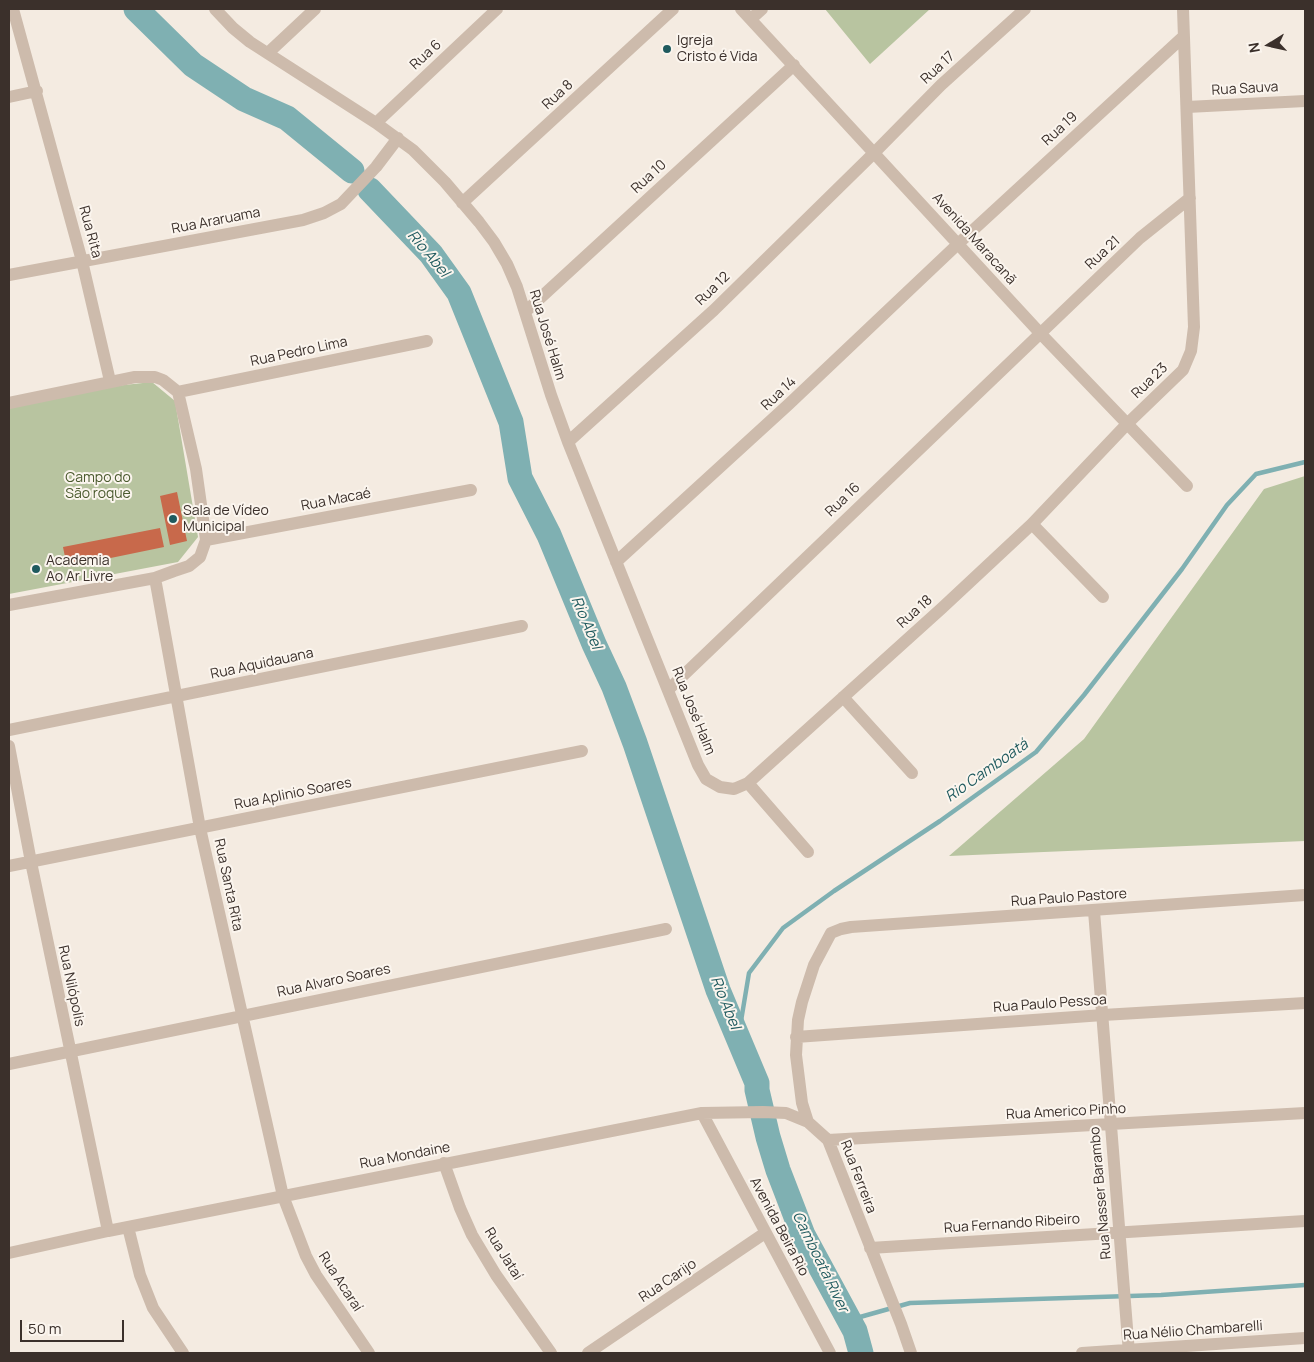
<!DOCTYPE html>
<html>
<head>
<meta charset="utf-8">
<style>
  body { margin:0 }
  #map { position:relative; width:1314px; height:1362px; overflow:hidden; background:#f4ebe1; font-family:Manrope,sans-serif }
  canvas { display:block }
  .frame { position:absolute; inset:0; border:10px solid #3b302b; pointer-events:none }
  .north { position:absolute; left:1244px; top:20px; width:50px; height:50px; -webkit-text-stroke:4px #fbf5ee; paint-order:stroke; rotate:260deg; font-size:14px; font-weight:700; line-height:20px; text-align:center; color:#3b302b }
  .north::after { content:''; display:block; margin:auto; width:18px; height:22px; background:#3b302b; clip-path:polygon(50% 0,100% 100%,50% 72%,0 100%) }
  .scale { position:absolute; left:20px; top:1320px; width:104px; height:22px; box-sizing:border-box; border:2px solid #3b302b; border-top:0; padding-left:6px; font-size:15px; line-height:18px; white-space:nowrap; color:#3b302b; -webkit-text-stroke:4px #fbf5ee; paint-order:stroke }
</style>
</head>
<body>
<div id="map">
<canvas width="1314" height="1362"></canvas>
<div class="frame"></div>
<div class="north">N</div>
<div class="scale">50 m</div>
</div>
<script>
const context = document.querySelector('canvas').getContext('2d');
context.lineJoin = 'round';
function paint(path, color) {
  context.fillStyle = color;
  context.fill(path, 'evenodd');
}
function toPath(rows) {
  const path = new Path2D();
  for (const r of rows) {
    path.moveTo(r[0], r[1]);
    for (let i = 2; i < r.length; i += 2) path.lineTo(r[i], r[i + 1]);
  }
  return path;
}
function strokePath(path, color, width, dash) {
  context.strokeStyle = color;
  context.lineWidth = width;
  context.lineCap = dash ? 'butt' : 'round';
  context.setLineDash(dash || []);
  context.stroke(path);
}
function write(font, color, halo, rows, align = 'center') {
  context.font = font + ' Manrope,sans-serif';
  context.lineWidth = 4;
  context.setLineDash([]);
  context.textBaseline = 'middle';
  context.strokeStyle = halo;
  context.fillStyle = color;
  for (const [text, x, y, turn = 0] of rows) {
    context.save();
    context.translate(x, y);
    context.rotate((+turn || 0) * Math.PI / 180);
    context.textAlign = isNaN(turn) ? turn : align;
    if (halo) context.strokeText(text, 0, 0);
    context.fillText(text, 0, 0);
    context.restore();
  }
}
const green = toPath([
  [825,9,930,9,870,64],
  [152,382,175,401,198,537,178,562,9,594,9,404,115,386],
  [1305,476,1305,841,949,856,1084,739,1264,489]
]);
const stream = toPath([
  [757,1083,741,1021,749,973,783,928,834,891,940,821,1036,752,1084,695,1182,569,1227,505,1256,474,1305,462],
  [863,1353,860,1317,910,1303,1161,1295,1305,1285]
]);
const river = toPath([
  [136,9,193,65,244,99,287,118,352,171],
  [370,190,431,254,459,293,511,422,520,478,549,535,594,644,614,687,635,743,718,990,757,1083,757,1090,768,1137,778,1170,803,1235,855,1331,861,1353]
]);
const building = toPath([
  [177,492,187,541,170,545,160,496],
  [160,528,164,547,67,567,63,547]
]);
const minor = toPath([
  [13,9,82,261,110,381],
  [215,9,233,28,250,42,376,123,413,150,445,182,479,222,494,242,507,264,517,287,551,395,568,442,698,765,706,779,720,787,734,789,748,783,942,608,1032,524,1127,424,1183,370,1191,351,1194,327,1183,9],
  [741,9,1040,333,1187,486],
  [751,19,762,9],
  [268,53,315,9],
  [9,97,37,91],
  [1187,107,1305,101],
  [376,123,497,9],
  [462,203,673,9],
  [9,275,303,220,324,213,341,204,376,167,398,138],
  [525,312,794,65],
  [178,392,427,341],
  [9,403,135,377,155,377,163,380,178,392,196,469,206,540,200,557,189,566,174,571,155,578,9,605],
  [568,442,714,310,874,153,941,85,1025,9],
  [1032,524,1103,597],
  [206,540,471,490],
  [616,562,789,404,959,243,1183,37],
  [155,578,200,828,283,1196,306,1256,316,1275,369,1353],
  [668,690,1140,238,1190,198],
  [843,697,912,773],
  [9,730,522,626],
  [9,746,31,862,108,1231],
  [748,783,808,852],
  [9,866,582,751],
  [1094,911,1129,1353],
  [796,1037,1103,1015,1305,1003],
  [9,1064,666,929],
  [702,1113,830,1353],
  [828,1140,1305,1113],
  [444,1163,460,1208,472,1235,496,1275,551,1353],
  [128,1227,140,1275,153,1308,183,1353],
  [870,1248,1305,1221],
  [9,1253,108,1231,702,1113,763,1112,786,1113,808,1122],
  [588,1353,765,1233],
  [911,1353,901,1324,828,1140,808,1122,802,1103,796,1055,798,1020,802,1002,814,965,831,933,841,929,851,927,1305,895],
  [1082,1353,1305,1338]
]);
const markers = [
  [667,49,5,"#1f5a5e"],
  [173,519,5,"#1f5a5e"],
  [36,569,5,"#1f5a5e"]
];
const poiNames = [
  ["Igreja",677,41],
  ["Cristo é Vida",677,57],
  ["Sala de Vídeo",183,511],
  ["Municipal",183,527],
  ["Academia",46,561],
  ["Ao Ar Livre",46,577]
];
const streetNames = [
  ["Rua 6",426,55,-43],
  ["Rua 17",938,68,-43],
  ["Rua Sauva",1245,89,-3],
  ["Rua 8",558,95,-43],
  ["Rua 19",1060,129,-43],
  ["Rua 10",649,177,-43],
  ["Rua Araruama",216,221,-11],
  ["Rua Rita",90,232,75],
  ["Avenida Maracanã",974,239,48],
  ["Rua 21",1103,253,-43],
  ["Rua 12",713,289,-44],
  ["Rua José Halm",547,335,73],
  ["Rua Pedro Lima",299,352,-12],
  ["Rua 23",1150,381,-44],
  ["Rua 14",779,394,-43],
  ["Rua Macaé",336,500,-11],
  ["Rua 16",843,500,-44],
  ["Rua 18",915,612,-42],
  ["Rua Aquidauana",262,664,-12],
  ["Rua José Halm",693,711,68],
  ["Rua Aplinio Soares",293,794,-11],
  ["Rua Santa Rita",228,885,78],
  ["Rua Paulo Pastore",1069,898,-4],
  ["Rua Alvaro Soares",334,981,-12],
  ["Rua Nilópolis",71,986,78],
  ["Rua Paulo Pessoa",1050,1004,-4],
  ["Rua Americo Pinho",1066,1112,-3],
  ["Rua Mondaine",405,1156,-11],
  ["Rua Ferreira",858,1177,69],
  ["Rua Nasser Barambo",1101,1193,-95],
  ["Rua Fernando Ribeiro",1012,1224,-4],
  ["Avenida Beira Rio",779,1227,62],
  ["Rua Jataí",503,1254,58],
  ["Rua Carijo",668,1281,-34],
  ["Rua Acaraí",340,1282,57],
  ["Rua Nélio Chambarelli",1193,1331,-4]
];
const parkNames = [
  ["Campo do",98,478],
  ["São roque",98,494]
];
const waterNames = [
  ["Rio Abel",428,254,50],
  ["Rio Abel",586,623,67],
  ["Rio Camboatá",987,771,-35],
  ["Rio Abel",725,1003,68],
  ["Camboatá River",820,1262,64]
];
paint(green, '#b8c4a0');
strokePath(stream, '#7fb0b2', 4.5);
strokePath(river, '#7fb0b2', 25);
paint(building, '#c8694b');
strokePath(minor, '#cdbbac', 12);
for (const [x, y, r, color] of markers) {
  const dot = new Path2D();
  dot.arc(x, y, r, 0, 2 * Math.PI);
  context.fillStyle = color;
  context.fill(dot);
  strokePath(dot, '#fbf5ee', 2);
}
write('14px', '#3b302b', '#fbf5ee', poiNames, 'left');
write('14px', '#3b302b', '#fbf5ee', streetNames);
write('14px', '#4a5a2e', '#fbf5ee', parkNames);
write('italic 15px', '#1f5a5e', '#fbf5ee', waterNames);
</script>
</body>
</html>
